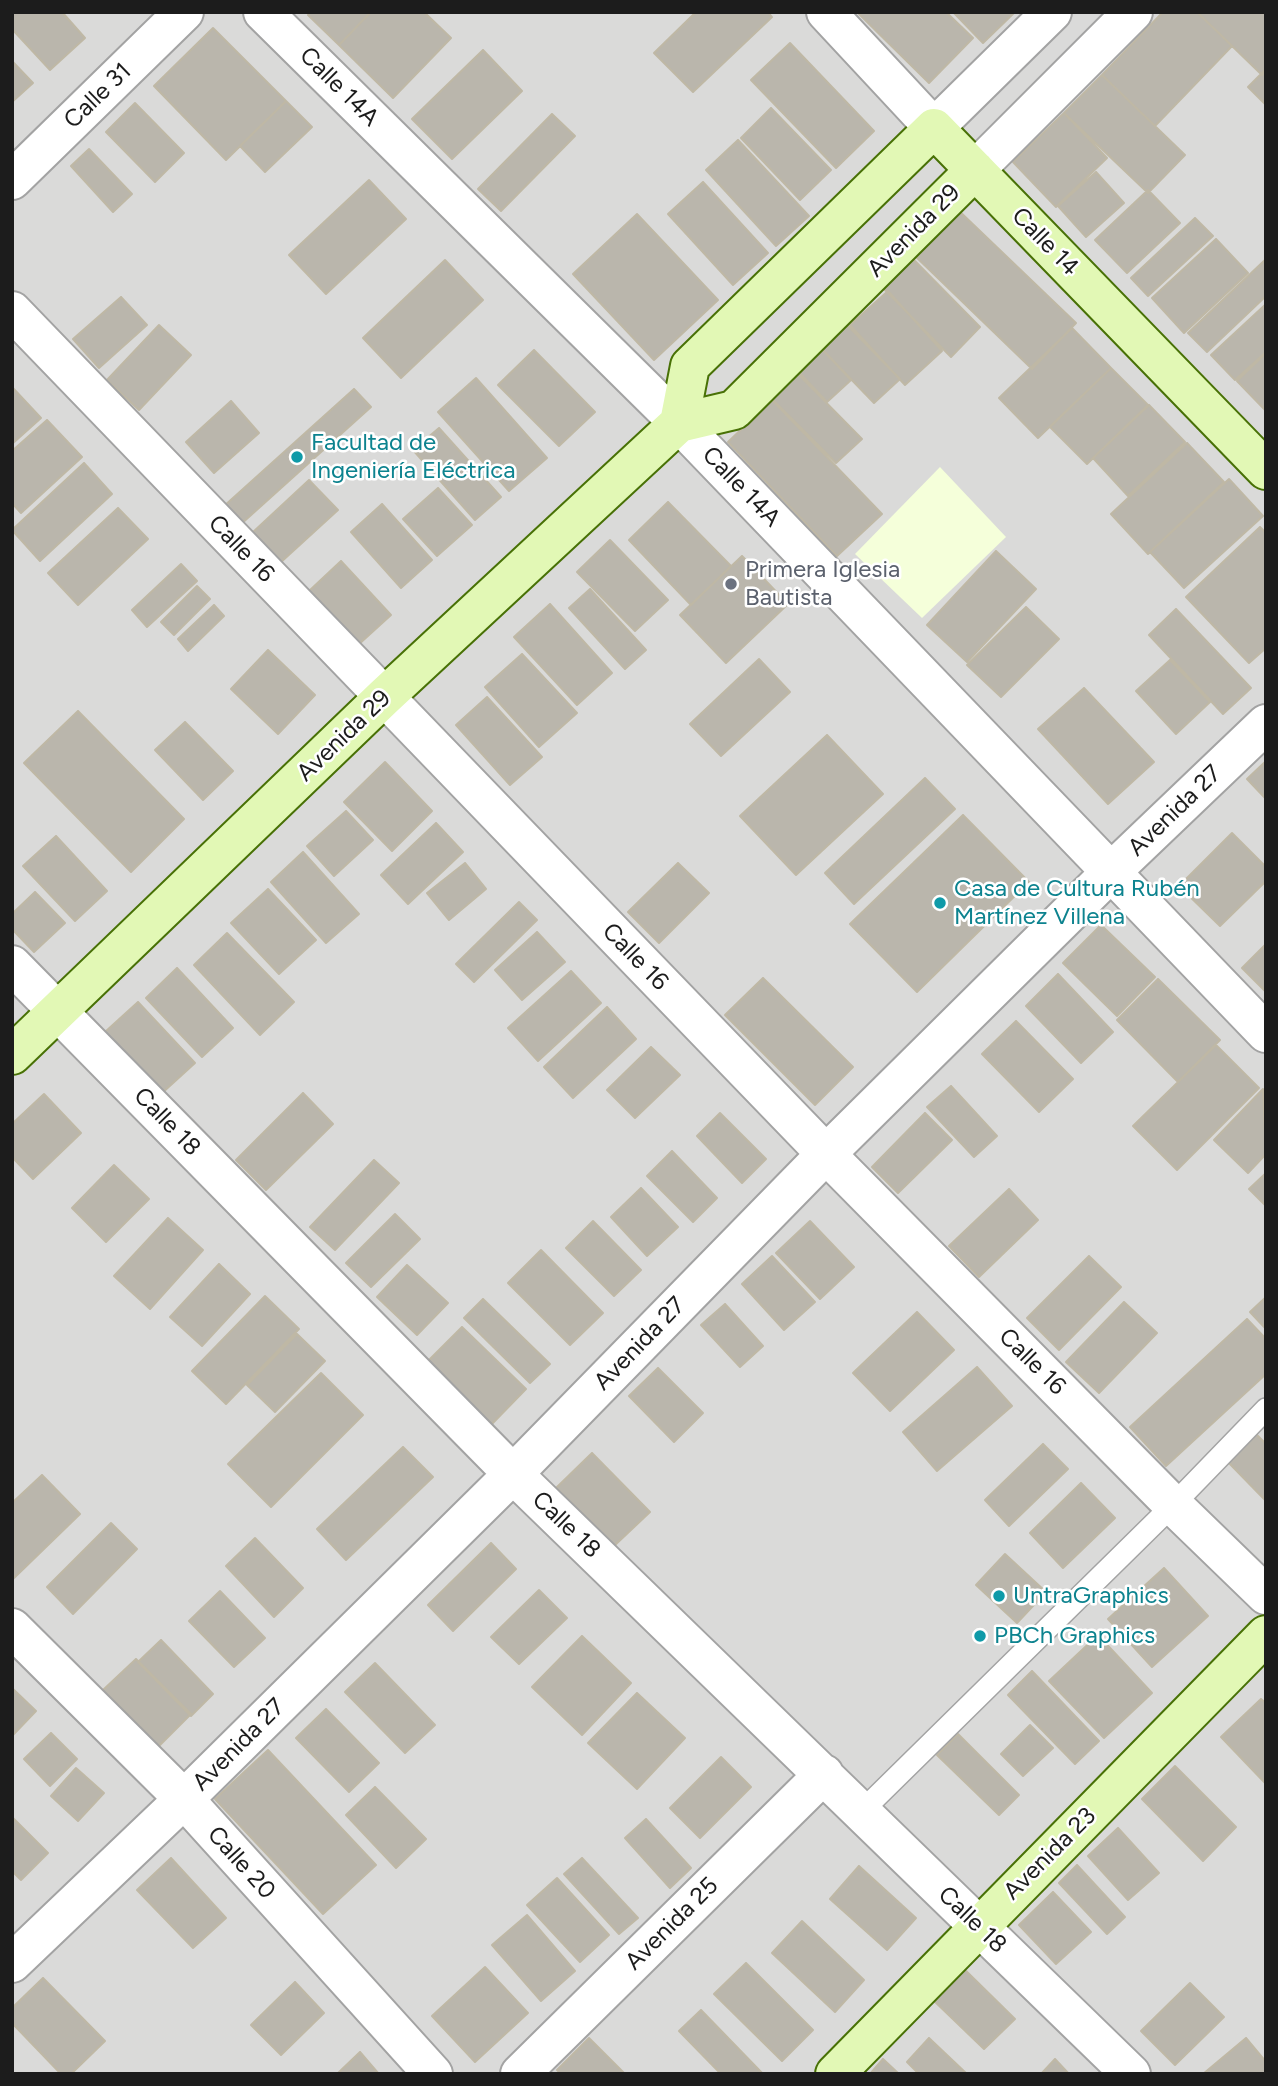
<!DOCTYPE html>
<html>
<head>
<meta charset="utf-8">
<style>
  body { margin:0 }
  #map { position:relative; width:1278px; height:2086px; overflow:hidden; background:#eeede2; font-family:Figtree,sans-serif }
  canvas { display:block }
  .frame { position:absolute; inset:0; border:14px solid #1c1c1c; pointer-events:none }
</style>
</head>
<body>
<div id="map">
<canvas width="1278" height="2086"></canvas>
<div class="frame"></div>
</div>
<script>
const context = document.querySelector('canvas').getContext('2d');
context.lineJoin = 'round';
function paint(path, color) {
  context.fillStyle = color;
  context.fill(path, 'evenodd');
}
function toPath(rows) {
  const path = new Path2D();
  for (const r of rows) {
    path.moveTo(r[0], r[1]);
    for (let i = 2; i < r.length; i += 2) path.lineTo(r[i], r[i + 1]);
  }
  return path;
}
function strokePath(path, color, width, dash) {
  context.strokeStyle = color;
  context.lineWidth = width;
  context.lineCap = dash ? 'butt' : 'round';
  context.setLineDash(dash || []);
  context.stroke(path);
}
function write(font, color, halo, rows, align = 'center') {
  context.font = font + ' Figtree,sans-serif';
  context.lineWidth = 5;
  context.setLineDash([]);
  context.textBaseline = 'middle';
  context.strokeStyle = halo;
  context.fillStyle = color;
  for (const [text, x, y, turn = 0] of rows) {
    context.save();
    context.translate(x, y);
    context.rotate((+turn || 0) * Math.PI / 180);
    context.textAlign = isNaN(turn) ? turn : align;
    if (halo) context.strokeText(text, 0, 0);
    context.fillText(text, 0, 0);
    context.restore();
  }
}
const residential = toPath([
  [12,12,1266,12,1266,2074,12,2074]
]);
const education = toPath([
  [940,467,1006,537,922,618,855,554]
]);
const building = toPath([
  [12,12,62,12,85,38,50,70,12,29,12,12],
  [310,12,371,12,339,45,308,15,310,12],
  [371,12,424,12,451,38,393,98,339,45,371,12],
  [696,12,768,12,772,17,693,92,654,53,696,12],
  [857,12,946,12,973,38,929,83,857,12],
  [953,12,1015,12,983,43,953,12],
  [1163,12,1197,12,1232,46,1155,126,1102,75,1163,12],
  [1197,12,1266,12,1266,71,1262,75,1197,12],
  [213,28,286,101,226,160,154,86,213,28],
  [790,43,874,131,836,168,751,80,790,43],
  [483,50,522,91,452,159,412,119,483,50],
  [12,61,33,83,12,102,12,61],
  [1266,69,1266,105,1248,87,1266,69],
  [1102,75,1185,155,1148,193,1064,113,1102,75],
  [286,101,312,127,265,172,240,146,286,101],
  [135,103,184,153,155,182,106,132,135,103],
  [771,108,831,170,800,200,741,138,771,108],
  [1064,113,1107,158,1056,207,1013,162,1064,113],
  [552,114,575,136,501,211,478,189,552,114],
  [738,140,809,216,776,246,706,170,738,140],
  [89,149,132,194,113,212,71,166,89,149],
  [1096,172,1124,203,1086,237,1058,206,1096,172],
  [369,180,406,219,326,294,289,255,369,180],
  [703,182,768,253,733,285,668,214,703,182],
  [1148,190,1180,223,1127,273,1095,240,1148,190],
  [956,208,1076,323,1032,369,912,253,956,208],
  [637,214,718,300,654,360,573,274,637,214],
  [1195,218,1213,236,1148,296,1131,278,1195,218],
  [1216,239,1248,273,1184,333,1152,298,1216,239],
  [913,259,980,327,951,357,883,288,913,259],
  [1266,259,1266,296,1207,352,1188,333,1266,259],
  [445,260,483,300,401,378,363,338,445,260],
  [888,291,942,351,905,385,850,325,888,291],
  [121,297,147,325,99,368,73,339,121,297],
  [1266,304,1266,352,1235,380,1211,355,1266,304],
  [844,322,900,379,874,403,819,346,844,322],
  [159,325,191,355,139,410,107,380,159,325],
  [1072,328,1111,368,1038,438,999,398,1072,328],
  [819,346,851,380,827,402,795,368,819,346],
  [534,350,595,412,559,446,498,385,534,350],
  [1266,353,1266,411,1237,381,1266,353],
  [1111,368,1148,405,1087,464,1050,427,1111,368],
  [795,371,862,439,836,463,769,396,795,371],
  [476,378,547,458,509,491,438,412,476,378],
  [12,387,41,418,12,444,12,387],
  [354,389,371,407,240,525,223,507,354,389],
  [772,400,882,514,837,556,728,442,772,400],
  [231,401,259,433,214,473,186,442,231,401],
  [1149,405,1185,442,1128,496,1093,458,1149,405],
  [47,420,82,457,21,513,12,503,12,451,47,420],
  [439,428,501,497,475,520,413,450,439,428],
  [1187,443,1224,482,1148,554,1111,514,1187,443],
  [84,463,112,494,40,561,12,530,84,463],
  [1229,479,1263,516,1184,588,1150,552,1229,479],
  [309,480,338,510,280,563,252,533,309,480],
  [438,488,472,525,437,556,403,519,438,488],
  [668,502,731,566,691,605,629,540,668,502],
  [382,504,432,560,401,588,351,532,382,504],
  [118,508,148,539,78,605,48,573,118,508],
  [1260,527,1266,533,1266,648,1249,663,1186,597,1260,527],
  [610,540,668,600,635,631,577,572,610,540],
  [996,551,1036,589,967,662,927,625,996,551],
  [742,556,788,604,726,663,680,615,742,556],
  [341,561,391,615,358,645,309,591,341,561],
  [181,564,197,581,147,627,132,610,181,564],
  [197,586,210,599,174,635,161,622,197,586],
  [590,589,646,650,625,669,569,608,590,589],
  [550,604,612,673,577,705,514,637,550,604],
  [214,605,224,616,188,651,178,639,214,605],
  [1026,607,1059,639,1001,697,967,665,1026,607],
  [1176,609,1251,688,1223,714,1149,635,1176,609],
  [268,650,315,695,278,734,231,689,268,650],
  [522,654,577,713,539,747,485,687,522,654],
  [759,659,790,692,721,756,690,724,759,659],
  [1170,660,1210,702,1176,734,1136,691,1170,660],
  [1084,688,1154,762,1108,804,1038,729,1084,688],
  [487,697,542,757,510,785,456,725,487,697],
  [78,711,184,819,131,872,24,763,78,711],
  [185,722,233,771,203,800,155,750,185,722],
  [827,735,883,794,796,875,740,816,827,735],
  [1266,761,1266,799,1247,779,1266,761],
  [385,762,432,811,392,851,344,802,385,762],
  [925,778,955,809,854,904,825,873,925,778],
  [346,811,373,840,334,876,307,846,346,811],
  [963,815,1029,882,917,992,850,924,963,815],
  [436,823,463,852,408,904,381,875,436,823],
  [1232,833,1266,867,1266,881,1220,926,1179,886,1232,833],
  [56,836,107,891,75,921,23,866,56,836],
  [303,852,359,914,326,943,271,882,303,852],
  [465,863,486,889,449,920,427,893,465,863],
  [678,863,709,893,659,943,628,912,678,863],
  [268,889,316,940,279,974,231,923,268,889],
  [35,892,65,923,34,952,12,929,12,914,35,892],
  [519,902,537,920,474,982,456,964,519,902],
  [1101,925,1155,977,1117,1016,1063,963,1101,925],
  [537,932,565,962,522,1000,495,970,537,932],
  [227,933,294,1002,260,1035,194,965,227,933],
  [1266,944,1266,992,1242,968,1266,944],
  [177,968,233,1028,202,1057,146,998,177,968],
  [571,971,601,1003,538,1061,508,1028,571,971],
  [1058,974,1113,1032,1081,1063,1026,1006,1058,974],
  [763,978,853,1067,815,1105,725,1015,763,978],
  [1158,979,1220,1040,1178,1082,1117,1020,1158,979],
  [138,1002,195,1063,161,1094,105,1032,138,1002],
  [607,1007,636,1039,573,1098,544,1067,607,1007],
  [1016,1021,1073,1079,1039,1112,982,1054,1016,1021],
  [1216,1045,1259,1088,1177,1170,1133,1126,1216,1045],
  [651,1047,680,1075,635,1118,607,1090,651,1047],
  [951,1086,997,1136,974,1157,927,1107,951,1086],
  [1263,1089,1266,1154,1248,1173,1214,1140,1263,1089],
  [303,1093,333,1124,266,1190,236,1160,303,1093],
  [44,1094,81,1133,33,1179,12,1157,12,1124,44,1094],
  [720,1113,766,1159,742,1183,697,1136,720,1113],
  [925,1113,952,1140,898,1193,872,1167,925,1113],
  [672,1151,717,1198,693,1222,647,1176,672,1151],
  [374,1160,399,1183,335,1250,310,1227,374,1160],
  [114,1165,149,1199,106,1242,72,1208,114,1165],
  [1266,1173,1266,1206,1249,1189,1266,1173],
  [641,1188,678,1227,647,1256,611,1217,641,1188],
  [1009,1189,1038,1220,979,1277,949,1246,1009,1189],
  [395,1214,420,1239,371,1287,346,1263,395,1214],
  [168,1218,203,1250,150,1309,114,1276,168,1218],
  [593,1221,641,1270,614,1296,566,1248,593,1221],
  [810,1221,854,1267,820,1299,776,1253,810,1221],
  [541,1250,603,1313,570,1345,508,1283,541,1250],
  [772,1256,815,1302,784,1330,742,1284,772,1256],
  [1089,1256,1121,1287,1059,1350,1027,1318,1089,1256],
  [219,1264,250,1294,202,1346,170,1317,219,1264],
  [407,1265,448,1303,417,1335,377,1297,407,1265],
  [265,1296,299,1329,226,1404,192,1371,265,1296],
  [1266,1297,1266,1329,1250,1312,1266,1297],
  [483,1299,550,1364,530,1383,464,1318,483,1299],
  [1124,1302,1157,1333,1099,1393,1066,1362,1124,1302],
  [725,1304,763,1346,740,1367,701,1325,725,1304],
  [917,1312,954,1350,890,1411,853,1373,917,1312],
  [1247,1319,1266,1339,1266,1374,1166,1466,1130,1427,1247,1319],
  [462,1327,526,1389,489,1427,424,1365,462,1327],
  [297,1334,325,1361,275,1412,247,1385,297,1334],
  [977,1367,1012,1406,937,1471,903,1432,977,1367],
  [658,1368,703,1413,674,1442,629,1396,658,1368],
  [321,1373,363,1415,271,1507,228,1464,321,1373],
  [1256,1434,1266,1444,1266,1501,1227,1461,1256,1434],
  [1043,1444,1068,1469,1009,1526,985,1500,1043,1444],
  [403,1447,433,1477,346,1560,317,1529,403,1447],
  [592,1453,650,1512,614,1546,556,1488,592,1453],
  [42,1475,80,1514,13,1579,12,1503,42,1475],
  [1081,1483,1115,1518,1063,1568,1030,1533,1081,1483],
  [111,1523,137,1549,73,1614,47,1587,111,1523],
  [255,1538,303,1588,274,1617,226,1566,255,1538],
  [491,1543,516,1569,453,1631,428,1605,491,1543],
  [1005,1554,1046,1592,1017,1623,976,1585,1005,1554],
  [1164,1568,1208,1616,1152,1667,1108,1619,1164,1568],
  [539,1590,567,1618,519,1664,491,1637,539,1590],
  [220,1591,265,1638,234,1667,189,1621,220,1591],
  [1098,1635,1152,1693,1104,1738,1049,1681,1098,1635],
  [582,1636,631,1683,582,1735,532,1687,582,1636],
  [161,1640,213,1694,191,1716,138,1662,161,1640],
  [136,1659,191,1714,159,1746,103,1690,136,1659],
  [375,1663,435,1725,405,1753,345,1692,375,1663],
  [1032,1671,1099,1741,1075,1764,1008,1695,1032,1671],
  [12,1688,36,1711,12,1736,12,1688],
  [637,1693,685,1738,637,1789,588,1743,637,1693],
  [1261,1699,1266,1703,1266,1784,1221,1737,1261,1699],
  [326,1709,379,1763,349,1792,296,1738,326,1709],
  [1030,1725,1053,1748,1023,1776,1001,1754,1030,1725],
  [51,1733,77,1759,50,1786,24,1759,51,1733],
  [958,1734,1019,1795,999,1815,937,1755,958,1734],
  [268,1750,376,1865,323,1914,215,1799,268,1750],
  [721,1757,751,1787,700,1838,670,1808,721,1757],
  [1175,1766,1236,1827,1203,1861,1142,1799,1175,1766],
  [76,1768,104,1793,78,1821,51,1796,76,1768],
  [375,1787,426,1839,396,1868,346,1815,375,1787],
  [12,1817,48,1853,21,1880,12,1871,12,1817],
  [646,1819,691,1868,670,1888,625,1838,646,1819],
  [1118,1828,1159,1873,1128,1900,1088,1856,1118,1828],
  [171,1858,226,1918,193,1948,137,1890,171,1858],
  [582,1858,638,1918,619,1934,564,1874,582,1858],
  [1077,1865,1125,1917,1107,1934,1059,1883,1077,1865],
  [859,1866,916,1918,887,1950,830,1899,859,1866],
  [557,1878,609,1935,580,1962,527,1905,557,1878],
  [1053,1892,1091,1932,1056,1964,1019,1925,1053,1892],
  [527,1915,575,1971,541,2001,492,1945,527,1915],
  [802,1921,864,1980,835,2012,772,1953,802,1921],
  [746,1963,813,2030,782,2061,714,1994,746,1963],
  [960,1965,1015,2019,984,2049,930,1997,960,1965],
  [485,1967,528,2013,475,2062,432,2016,485,1967],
  [43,1978,105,2041,71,2074,61,2074,12,2023,12,2008,43,1978],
  [295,1982,324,2013,281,2055,251,2025,295,1982],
  [1190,1983,1224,2017,1175,2065,1141,2031,1190,1983],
  [701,2010,763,2074,721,2074,679,2031,701,2010],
  [589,2038,625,2074,561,2074,557,2070,589,2038],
  [929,2038,967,2074,919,2074,907,2062,929,2038],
  [1246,2038,1266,2062,1266,2074,1203,2074,1246,2038],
  [360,2052,378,2073,337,2074,360,2052],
  [883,2059,899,2074,870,2074,883,2059],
  [1055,2059,1069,2074,1041,2074,1055,2059]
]);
const lane = toPath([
  [862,1811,1173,1505,1266,1409]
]);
const street = toPath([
  [263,12,679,423,1266,1033],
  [826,12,934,128,1052,12],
  [975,170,1133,12],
  [12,180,184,12],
  [12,311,826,1154,1173,1505,1266,1595],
  [12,965,513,1474,1131,2074],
  [12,1628,184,1799,433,2074],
  [12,1963,184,1799,513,1474,826,1154,1111,872,1266,724],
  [520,2074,824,1774]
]);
const secondary = toPath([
  [679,423,690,366,934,128,1266,470],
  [12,1055,384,697,679,423,734,410,975,170],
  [835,2074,1266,1635]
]);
const markers = [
  [297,457,7,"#0f9aa8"],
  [731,584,7,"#6b7280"],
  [940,903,7,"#0f9aa8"],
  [999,1596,7,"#0f9aa8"],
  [980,1636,7,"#0f9aa8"]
];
const streetNames = [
  ["Calle 14A",339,87,45],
  ["Calle 31",98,96,-44],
  ["Avenida 29",914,231,-45],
  ["Calle 14",1045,242,46],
  ["Calle 14A",741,487,46],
  ["Calle 16",241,549,46],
  ["Avenida 29",344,736,-44],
  ["Avenida 27",1175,811,-44],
  ["Calle 16",635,957,46],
  ["Calle 18",167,1122,46],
  ["Avenida 27",640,1344,-46],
  ["Calle 16",1032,1362,45],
  ["Calle 18",566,1525,44],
  ["Avenida 27",239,1745,-45],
  ["Avenida 23",1050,1854,-45],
  ["Calle 20",241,1863,48],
  ["Calle 18",972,1920,44],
  ["Avenida 25",672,1924,-45]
];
const cultureNames = [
  ["Facultad de",311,443],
  ["Ingeniería Eléctrica",311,471],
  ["Casa de Cultura Rubén",954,889],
  ["Martínez Villena",954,917],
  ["UntraGraphics",1013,1596],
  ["PBCh Graphics",994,1636]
];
const worshipNames = [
  ["Primera Iglesia",745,570],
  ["Bautista",745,598]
];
paint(residential, '#dadad9');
paint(education, '#f5ffda');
paint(building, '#bab6ac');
strokePath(building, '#bfb8a5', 2);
strokePath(lane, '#a3a3a3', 24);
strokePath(street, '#a3a3a3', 42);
strokePath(secondary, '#487106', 42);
strokePath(lane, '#fff', 21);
strokePath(street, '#fff', 38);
strokePath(secondary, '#e2f8b5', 38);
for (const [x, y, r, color] of markers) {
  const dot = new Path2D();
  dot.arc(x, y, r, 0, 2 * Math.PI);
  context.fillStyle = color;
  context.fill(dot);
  strokePath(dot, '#fff', 2.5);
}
write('24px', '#1c1c1c', '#fff', streetNames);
write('24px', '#0d838f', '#fff', cultureNames, 'left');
write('24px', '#5b616d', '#fff', worshipNames, 'left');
</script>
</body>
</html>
